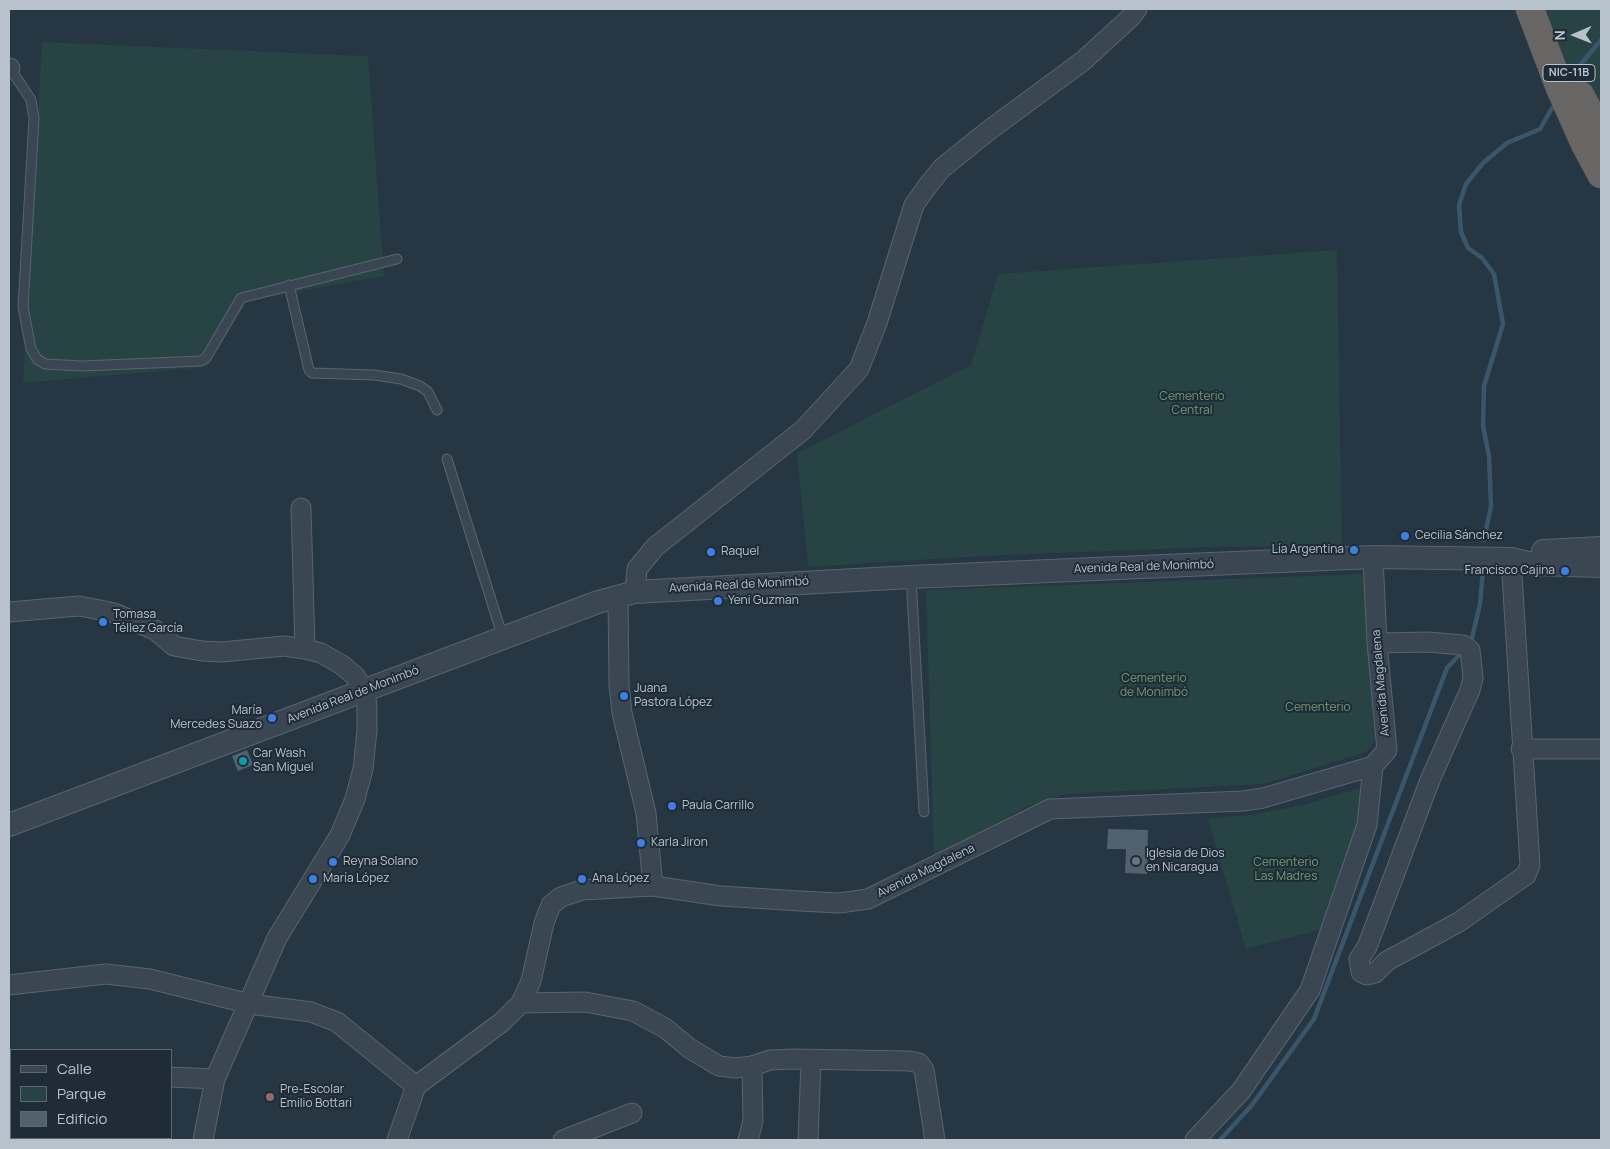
<!DOCTYPE html>
<html>
<head>
<meta charset="utf-8">
<style>
  body { margin:0 }
  #map { position:relative; width:1610px; height:1149px; overflow:hidden; background:#263642; font-family:Manrope,sans-serif }
  canvas { display:block }
  .frame { position:absolute; inset:0; border:10px solid #b7c2cc; pointer-events:none }
  .legend { position:absolute; left:10px; top:1049px; width:162px; height:90px; box-sizing:border-box; background:#1f2c37; border:1px solid #5c6873; margin:0; padding:6px 9px; list-style:none; font-size:15px; color:#b7c2cc }
  .legend li { display:flex; align-items:center; gap:10px; height:25px }
  .legend b { width:25px; border:1px solid #5c6873 }
  .north { position:absolute; left:1550px; top:10px; width:50px; height:50px; -webkit-text-stroke:4px #1f2c37; paint-order:stroke; rotate:269deg; font-size:14px; font-weight:700; line-height:20px; text-align:center; color:#b7c2cc }
  .north::after { content:''; display:block; margin:auto; width:18px; height:22px; background:#b7c2cc; clip-path:polygon(50% 0,100% 100%,50% 72%,0 100%) }
</style>
</head>
<body>
<div id="map">
<canvas width="1610" height="1149"></canvas>
<div class="frame"></div>
<ul class="legend">
<li><b style="height:6px;background:#3a4752"></b>Calle</li>
<li><b style="height:14px;background:#284343"></b>Parque</li>
<li><b style="height:14px;background:#51616f"></b>Edificio</li>
</ul>
<div class="north">N</div>
</div>
<script>
const context = document.querySelector('canvas').getContext('2d');
context.lineJoin = 'round';
function paint(path, color) {
  context.fillStyle = color;
  context.fill(path, 'evenodd');
}
function toPath(rows) {
  const path = new Path2D();
  for (const r of rows) {
    path.moveTo(r[0], r[1]);
    for (let i = 2; i < r.length; i += 2) path.lineTo(r[i], r[i + 1]);
  }
  return path;
}
function strokePath(path, color, width, dash) {
  context.strokeStyle = color;
  context.lineWidth = width;
  context.lineCap = dash ? 'butt' : 'round';
  context.setLineDash(dash || []);
  context.stroke(path);
}
function write(font, color, halo, rows, align = 'center') {
  context.font = font + ' Manrope,sans-serif';
  context.lineWidth = 4;
  context.setLineDash([]);
  context.textBaseline = 'middle';
  context.strokeStyle = halo;
  context.fillStyle = color;
  for (const [text, x, y, turn = 0] of rows) {
    context.save();
    context.translate(x, y);
    context.rotate((+turn || 0) * Math.PI / 180);
    context.textAlign = isNaN(turn) ? turn : align;
    if (halo) context.strokeText(text, 0, 0);
    context.fillText(text, 0, 0);
    context.restore();
  }
}
const green = toPath([
  [1546,9,1601,9,1601,133,1571,78],
  [42,42,368,56,384,276,247,301,207,367,23,383],
  [1337,250,1342,546,1206,547,983,556,808,567,797,453,971,365,998,274],
  [1366,574,1376,740,1366,752,1264,784,1066,794,1028,806,934,856,926,590],
  [1368,785,1334,926,1246,949,1208,819,1256,814,1307,804]
]);
const stream = toPath([
  [1576,70,1601,40],
  [1484,540,1491,506,1489,456,1483,426,1484,386,1503,324,1494,274,1482,258,1468,248,1461,232,1459,205,1466,184,1483,163,1507,143,1540,129,1552,108],
  [1471,642,1480,604,1483,570],
  [1220,1140,1252,1105,1314,1019,1447,668,1463,651]
]);
const building = toPath([
  [247,750,253,765,238,771,232,756],
  [1108,829,1148,830,1147,874,1125,873,1126,849,1107,849]
]);
const service = toPath([
  [10,68,31,100,34,119,23,307,31,349,37,359,45,364,82,366,200,361,206,358,241,298,397,259],
  [289,285,309,370,312,373,374,375,401,379,420,386,428,392,437,410],
  [447,459,503,638],
  [911,577,924,812]
]);
const minor = toPath([
  [9,68,10,68],
  [301,508,305,649],
  [635,592,637,569,655,547,803,430,859,369,877,323,914,205,929,184,942,168,988,131,1083,61,1131,17,1137,9],
  [618,596,619,685,622,713,646,813,653,886],
  [9,612,79,606,95,609,114,613,155,630,174,646,202,651,222,652,284,646,305,649,321,653,342,665,355,676,364,691,367,705,367,730,363,769,355,799,340,835,277,938,215,1079,203,1140],
  [1377,643,1428,642,1463,645,1470,650,1473,678,1470,690,1430,780,1367,947,1359,959,1361,972,1367,975,1375,973,1387,961,1459,922,1526,875,1530,865,1511,559],
  [1521,749,1601,749],
  [9,985,106,974,150,979,250,1004,311,1012,337,1022,416,1086],
  [521,1003,585,1002,633,1011,665,1028,689,1048,719,1066,735,1068,752,1066,770,1060,793,1059,910,1061,919,1063,924,1070,935,1140],
  [9,1067,11,1067],
  [171,1077,215,1079],
  [9,1123,11,1134],
  [397,1140,416,1086,502,1022,521,1003,531,981,544,923,551,905,561,897,582,890,653,886,721,896,800,901,839,903,868,899,1050,809,1243,801,1263,798,1373,766,1387,750,1377,643,1373,557],
  [563,1140,632,1113],
  [748,1140,753,1121,752,1066],
  [808,1140,811,1061],
  [1195,1140,1241,1091,1310,990,1367,825,1373,766]
]);
const tertiary = toPath([
  [1543,551,1601,548],
  [9,825,598,602,635,592,911,577,1373,557,1511,559,1533,564,1601,566]
]);
const trunk = toPath([
  [1530,9,1560,88,1585,144,1601,174],
  [1580,95,1601,133]
]);
const markers = [
  [1405,536,5,"#3f7fe0"],
  [1354,550,5,"#3f7fe0"],
  [711,552,5,"#3f7fe0"],
  [1565,571,5,"#3f7fe0"],
  [718,601,5,"#3f7fe0"],
  [103,622,5,"#3f7fe0"],
  [624,696,5,"#3f7fe0"],
  [272,718,5,"#3f7fe0"],
  [243,761,5,"#0f9aa8"],
  [672,806,5,"#3f7fe0"],
  [641,843,5,"#3f7fe0"],
  [1136,861,5,"#6b7280"],
  [333,862,5,"#3f7fe0"],
  [313,879,5,"#3f7fe0"],
  [582,879,5,"#3f7fe0"],
  [270,1097,5,"#8d6e63"]
];
const shields = [
  [1569,73,52]
];
const shieldNames = [
  ["NIC-11B",1569,73]
];
const parkNames = [
  ["Cementerio",1192,397],
  ["Central",1192,411],
  ["Cementerio",1154,679],
  ["de Monimbó",1154,693],
  ["Cementerio",1318,708],
  ["Cementerio",1286,863],
  ["Las Madres",1286,877]
];
const poiNames = [
  ["Cecilia Sánchez",1415,536],
  ["Lía Argentina",1344,550,"right"],
  ["Raquel",721,552],
  ["Francisco Cajina",1555,571,"right"],
  ["Yeni Guzman",728,601],
  ["Tomasa",113,615],
  ["Téllez García",113,629],
  ["Juana",634,689],
  ["Pastora López",634,703],
  ["María",262,711,"right"],
  ["Mercedes Suazo",262,725,"right"],
  ["Car Wash",253,754],
  ["San Miguel",253,768],
  ["Paula Carrillo",682,806],
  ["Karla Jiron",651,843],
  ["Iglesia de Dios",1146,854],
  ["en Nicaragua",1146,868],
  ["Reyna Solano",343,862],
  ["María López",323,879],
  ["Ana López",592,879],
  ["Pre-Escolar",280,1090],
  ["Emilio Bottari",280,1104]
];
const streetNames = [
  ["Avenida Real de Monimbó",1144,567,-2],
  ["Avenida Real de Monimbó",739,585,-3],
  ["Avenida Magdalena",1381,683,-95],
  ["Avenida Real de Monimbó",353,695,-21],
  ["Avenida Magdalena",926,871,-26]
];
paint(green, '#284343');
strokePath(stream, '#3b566b', 4.5);
paint(building, '#51616f');
strokePath(service, '#58656f', 11);
strokePath(minor, '#58656f', 21);
strokePath(tertiary, '#58656f', 24);
strokePath(trunk, '#45525c', 29);
strokePath(service, '#3a4752', 9);
strokePath(minor, '#3a4752', 19);
strokePath(tertiary, '#3a4752', 22);
strokePath(trunk, '#686664', 28);
for (const [x, y, r, color] of markers) {
  const dot = new Path2D();
  dot.arc(x, y, r, 0, 2 * Math.PI);
  context.fillStyle = color;
  context.fill(dot);
  strokePath(dot, '#1f2c37', 2);
}
for (const [x, y, w] of shields) {
  const box = new Path2D();
  box.roundRect(x - w / 2, y - 8.5, w, 17, 4);
  context.fillStyle = '#1f2c37';
  context.fill(box);
  strokePath(box, '#b7c2cc', 1);
}
write('bold 11px', '#b7c2cc', null, shieldNames);
write('12px', '#6e9d72', '#1f2c37', parkNames);
write('12px', '#b7c2cc', '#1f2c37', poiNames, 'left');
write('12px', '#b7c2cc', '#1f2c37', streetNames);
</script>
</body>
</html>
